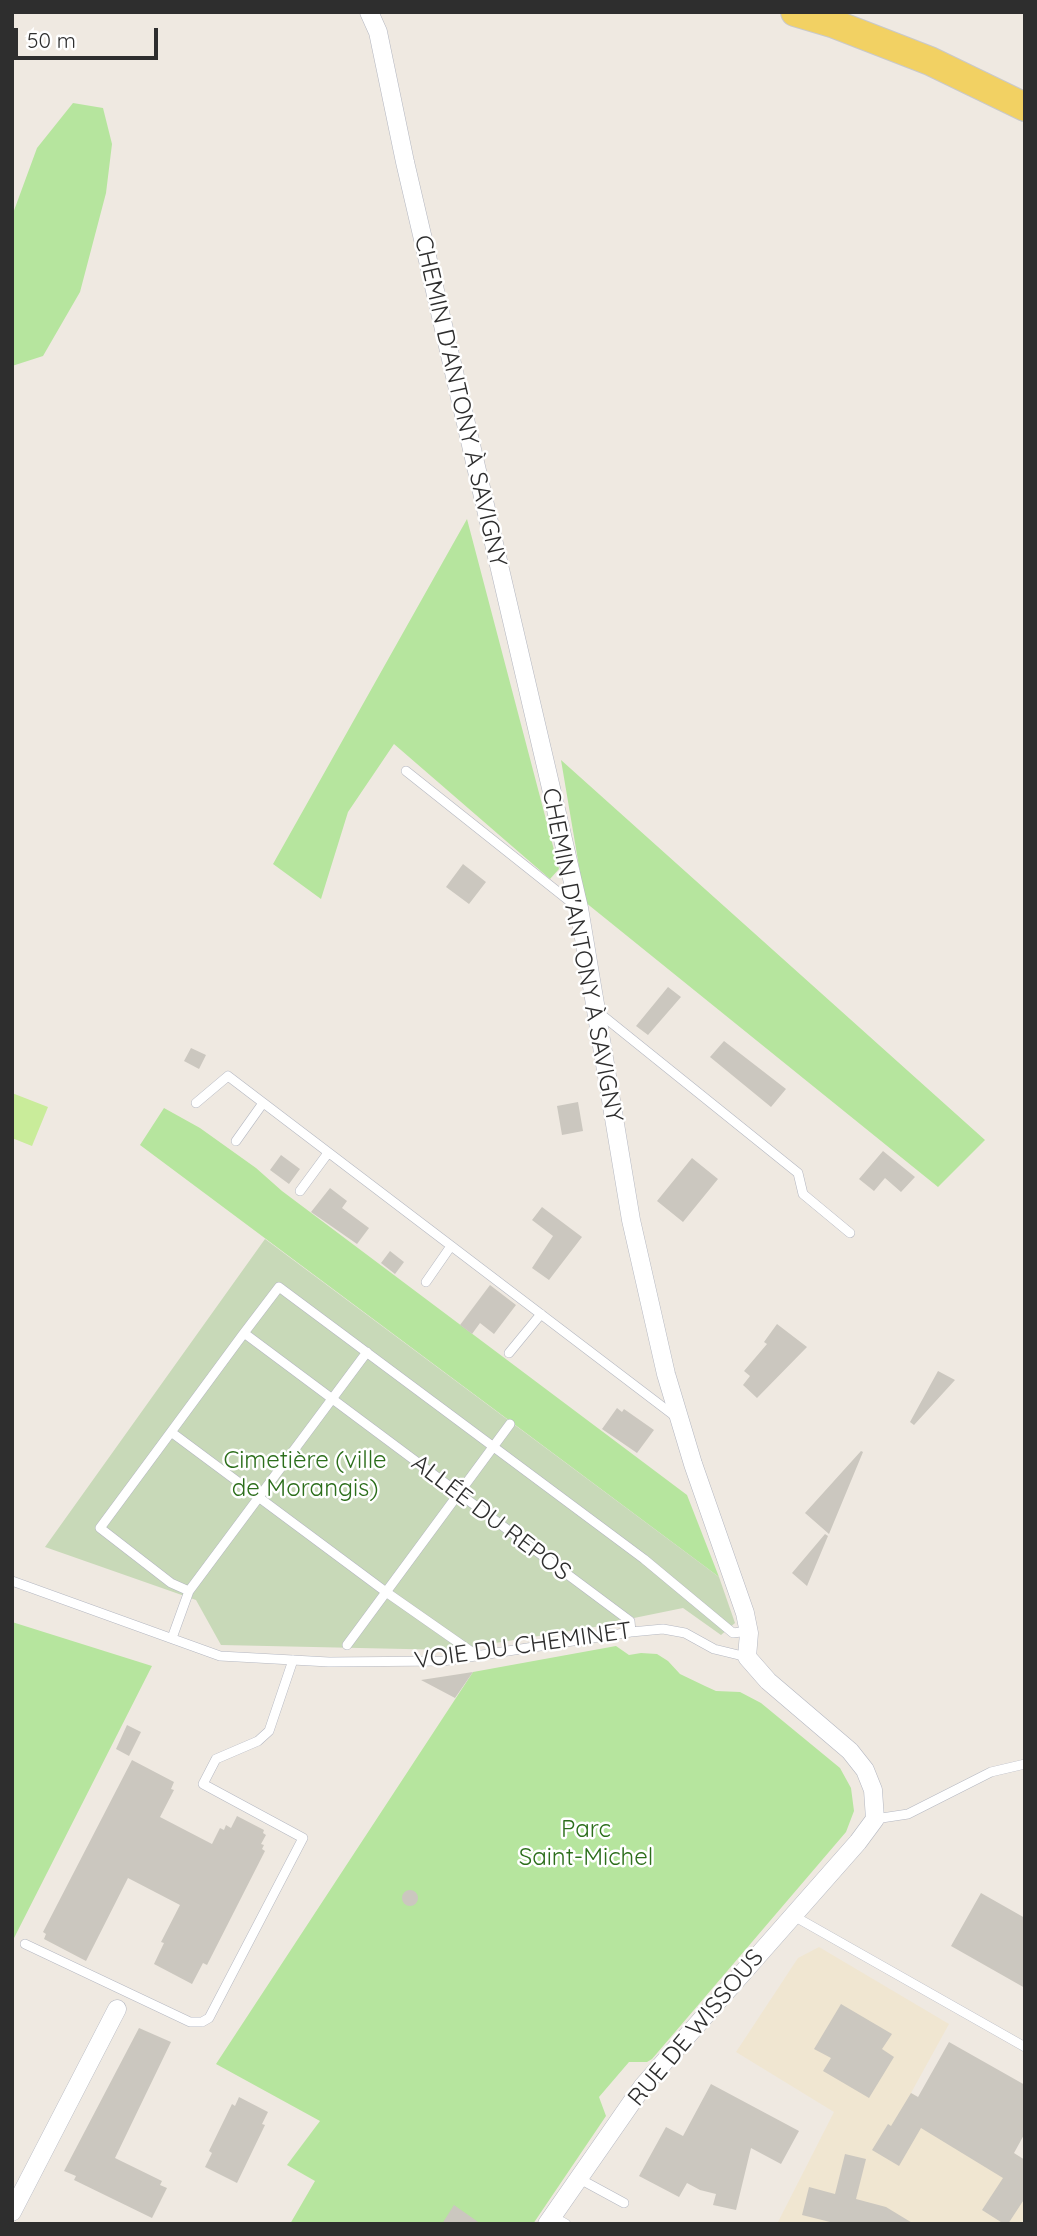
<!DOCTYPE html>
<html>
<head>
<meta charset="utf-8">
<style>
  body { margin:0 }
  #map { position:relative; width:1037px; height:2236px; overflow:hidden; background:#efe9e1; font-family:Quicksand,sans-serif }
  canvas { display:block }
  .frame { position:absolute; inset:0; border:14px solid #2e2e2e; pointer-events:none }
  .scale { position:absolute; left:14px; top:28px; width:144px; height:32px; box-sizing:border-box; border:4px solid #2e2e2e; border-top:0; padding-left:9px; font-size:21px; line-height:24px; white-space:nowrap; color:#2e2e2e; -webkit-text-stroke:5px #fff; paint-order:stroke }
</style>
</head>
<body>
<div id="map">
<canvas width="1037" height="2236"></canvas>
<div class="frame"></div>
<div class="scale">50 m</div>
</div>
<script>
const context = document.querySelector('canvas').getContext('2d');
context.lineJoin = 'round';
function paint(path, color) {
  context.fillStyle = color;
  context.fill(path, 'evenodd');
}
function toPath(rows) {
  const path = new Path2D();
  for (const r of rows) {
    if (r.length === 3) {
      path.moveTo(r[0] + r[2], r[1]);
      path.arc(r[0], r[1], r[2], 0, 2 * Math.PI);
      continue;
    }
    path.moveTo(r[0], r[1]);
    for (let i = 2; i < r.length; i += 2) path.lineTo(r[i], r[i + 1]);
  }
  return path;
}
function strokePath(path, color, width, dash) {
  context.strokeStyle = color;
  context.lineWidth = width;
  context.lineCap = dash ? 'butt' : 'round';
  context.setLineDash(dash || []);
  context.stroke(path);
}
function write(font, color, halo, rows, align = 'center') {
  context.font = font + ' Quicksand,sans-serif';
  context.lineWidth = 5;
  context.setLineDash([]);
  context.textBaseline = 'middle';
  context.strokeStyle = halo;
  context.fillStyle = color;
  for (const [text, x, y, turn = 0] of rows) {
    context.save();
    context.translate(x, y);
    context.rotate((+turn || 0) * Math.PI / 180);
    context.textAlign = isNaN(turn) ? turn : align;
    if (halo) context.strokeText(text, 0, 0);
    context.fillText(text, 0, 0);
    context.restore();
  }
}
const education = toPath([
  [819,1947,949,2024,911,2093,1025,2160,1025,2224,777,2224,834,2112,736,2052,798,1958]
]);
const green = toPath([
  [73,103,103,108,112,144,106,193,80,292,43,356,12,366,12,216,37,148],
  [467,519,559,869,550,879,394,744,348,812,321,899,273,864],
  [561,760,985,1140,938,1187,585,902],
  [164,1108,200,1128,256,1168,282,1191,687,1495,719,1577,140,1145],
  [12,1622,152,1666,12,1942],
  [616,1646,629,1655,641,1653,657,1654,668,1661,680,1674,705,1686,716,1691,740,1692,761,1703,840,1768,851,1788,854,1811,846,1832,652,2059,647,2062,629,2062,599,2097,606,2116,533,2224,290,2224,315,2181,287,2165,320,2121,216,2064,473,1672]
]);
const cemetery = toPath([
  [265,1239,719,1577,735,1623,721,1635,683,1608,634,1618,628,1614,613,1624,452,1650,221,1645,196,1600,45,1547]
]);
const pitch = toPath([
  [12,1093,48,1107,32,1146,12,1138]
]);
const building = toPath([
  [463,864,486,882,469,904,446,887],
  [668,987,681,997,648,1035,636,1026],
  [724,1041,786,1089,771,1107,710,1057],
  [191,1048,206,1055,199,1069,184,1061],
  [578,1102,583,1131,562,1135,557,1106],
  [883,1151,915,1177,901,1192,885,1178,874,1191,859,1179],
  [281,1155,300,1169,289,1184,270,1170],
  [692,1158,718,1179,683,1222,657,1201],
  [330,1188,347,1201,342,1208,369,1228,357,1244,311,1212],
  [542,1207,582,1237,549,1280,532,1268,553,1236,532,1220],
  [390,1251,404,1262,395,1274,381,1263],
  [490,1285,516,1305,494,1334,480,1323,472,1334,460,1325],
  [777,1324,807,1347,757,1398,743,1385,750,1376,744,1371,767,1344,764,1342],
  [938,1371,955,1380,914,1425,910,1422],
  [617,1408,622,1412,624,1409,654,1430,637,1453,602,1429],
  [861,1451,863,1452,829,1534,805,1513],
  [825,1534,828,1536,807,1586,792,1573],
  [473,1672,455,1698,421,1680],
  [127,1725,141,1732,129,1756,116,1749],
  [132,1760,174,1782,171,1789,174,1790,160,1817,212,1844,220,1828,224,1830,226,1825,231,1828,237,1816,264,1830,263,1833,266,1835,261,1844,264,1845,262,1849,265,1851,207,1965,203,1963,192,1984,154,1964,164,1943,161,1942,180,1905,128,1878,86,1961,44,1939,46,1934,43,1932],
  [410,1898,8],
  [981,1893,1025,1918,1025,1988,951,1946],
  [841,2004,892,2034,882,2049,894,2057,869,2098,823,2071,831,2058,814,2049],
  [139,2028,171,2042,115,2158,162,2181,160,2185,167,2188,152,2218,74,2180,76,2176,64,2171],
  [949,2042,1025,2085,1025,2133,1014,2153,1025,2160,1025,2198,1008,2224,1004,2224,982,2210,1003,2178,921,2128,899,2166,872,2150,888,2124,891,2126,911,2093,918,2097],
  [711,2084,799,2131,781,2164,751,2148,736,2210,713,2205,716,2194,700,2190,687,2183,679,2197,639,2176,666,2127,683,2136],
  [239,2097,268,2112,262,2124,265,2125,237,2183,205,2167,212,2153,209,2151,232,2104,235,2106],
  [845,2154,866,2159,856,2199,886,2207,914,2224,838,2224,802,2215,809,2187,835,2194],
  [454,2205,481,2224,442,2224]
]);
const lane = toPath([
  [406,771,577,907],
  [598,1012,798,1173,803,1194,850,1233],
  [196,1103,228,1076,676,1417],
  [236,1141,263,1103],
  [300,1191,328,1153],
  [426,1282,451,1246],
  [244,1333,279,1287,644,1559,733,1633,749,1631],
  [509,1353,541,1314],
  [171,1432,100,1528,171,1583,189,1591,367,1352],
  [12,1581,220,1656,329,1662,443,1661,631,1632,663,1629,685,1633,714,1649,747,1657],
  [172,1638,189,1591],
  [347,1645,510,1424],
  [479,1657,386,1592,171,1432,244,1333,630,1621,631,1632],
  [875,1819,908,1814,991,1772,1025,1764],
  [792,1915,1025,2047],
  [25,1944,190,2022,202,2022,209,2018,303,1838,203,1784,216,1759,258,1741,269,1731,293,1660],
  [578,2178,624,2203],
  [552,2216,566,2224]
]);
const street = toPath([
  [369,12,378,32,405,162,579,908,631,1220,666,1374,693,1464,745,1613,749,1633,747,1657,768,1681,850,1751,865,1770,873,1790,875,1819,858,1842,643,2086,547,2224],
  [12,2212,117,2009]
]);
const primary = toPath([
  [795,12,832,23,930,61,1025,107]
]);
const streetNames = [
  ["CHEMIN D'ANTONY À SAVIGNY",460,401,77],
  ["CHEMIN D'ANTONY À SAVIGNY",582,955,79],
  ["ALLÉE DU REPOS",491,1518,37],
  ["VOIE DU CHEMINET",523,1646,-8],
  ["RUE DE WISSOUS",696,2028,-50]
];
const parkNames = [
  ["Cimetière (ville",305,1461],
  ["de Morangis)",305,1489],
  ["Parc",586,1830],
  ["Saint-Michel",586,1858]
];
paint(education, '#f0e6d1');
paint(green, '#b6e59e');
paint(cemetery, '#c8d9b8');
paint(pitch, '#c9ec9a');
paint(building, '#cbc7bf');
strokePath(lane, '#b4b7c1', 10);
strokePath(street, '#b4b7c1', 19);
strokePath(primary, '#c9c9c9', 30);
strokePath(lane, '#fff', 9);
strokePath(street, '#fff', 18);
strokePath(primary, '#f2d163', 28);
write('24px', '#2e2e2e', '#fff', streetNames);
write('24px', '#2c6e1b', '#fff', parkNames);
</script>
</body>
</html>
